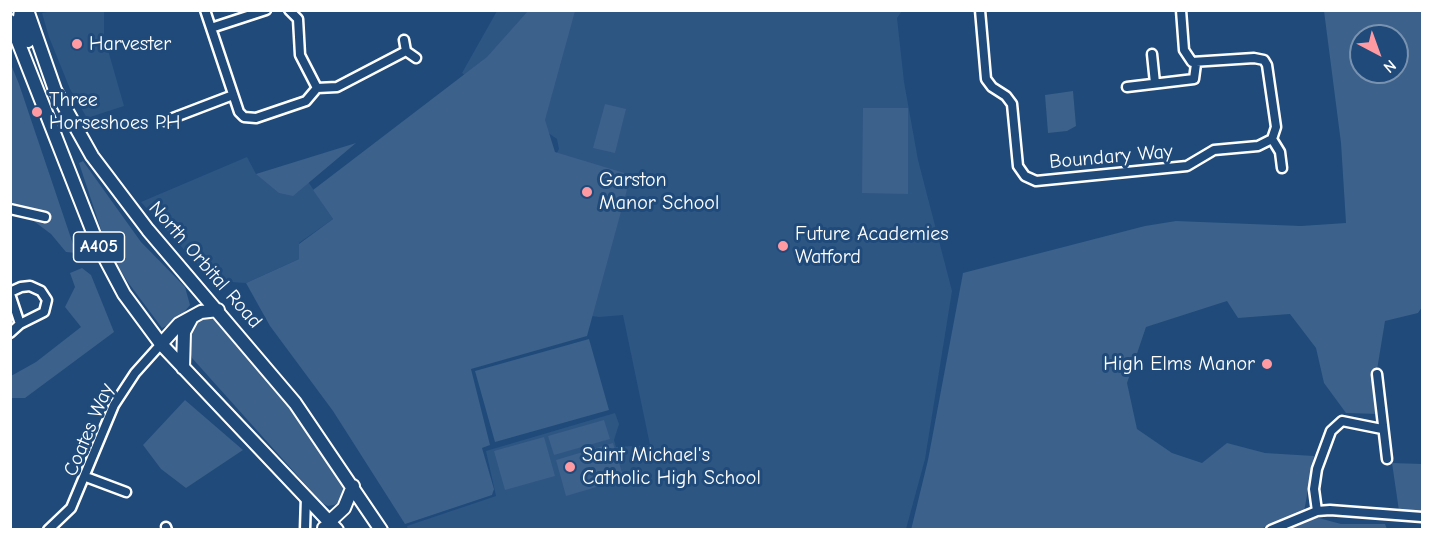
<!DOCTYPE html>
<html>
<head>
<meta charset="utf-8">
<style>
  body { margin:0 }
  #map { position:relative; width:1433px; height:540px; overflow:hidden; background:#1f4a7a; font-family:"Comic Neue",sans-serif }
  canvas { display:block }
  .frame { position:absolute; inset:0; border:12px solid #fff; pointer-events:none }
  .north { position:absolute; left:1349px; top:24px; width:60px; height:60px; box-sizing:border-box; background:#1f4a7a; border:2px solid #7992af; border-radius:50%; rotate:139deg; font-size:16px; font-weight:700; line-height:24px; text-align:center; color:#fff }
  .north::after { content:''; display:block; margin:auto; width:21px; height:27px; background:#ff9aa2; clip-path:polygon(50% 0,100% 100%,50% 72%,0 100%) }
</style>
</head>
<body>
<div id="map">
<canvas width="1433" height="540"></canvas>
<div class="frame"></div>
<div class="north">N</div>
</div>
<script>
const context = document.querySelector('canvas').getContext('2d');
context.lineJoin = 'round';
function paint(path, color) {
  context.fillStyle = color;
  context.fill(path, 'evenodd');
}
function toPath(rows) {
  const path = new Path2D();
  for (const r of rows) {
    path.moveTo(r[0], r[1]);
    for (let i = 2; i < r.length; i += 2) path.lineTo(r[i], r[i + 1]);
  }
  return path;
}
function strokePath(path, color, width, dash) {
  context.strokeStyle = color;
  context.lineWidth = width;
  context.lineCap = dash ? 'butt' : 'round';
  context.setLineDash(dash || []);
  context.stroke(path);
}
function write(font, color, halo, rows, align = 'center') {
  context.font = font + ' "Comic Neue",sans-serif';
  context.lineWidth = 6;
  context.setLineDash([]);
  context.textBaseline = 'middle';
  context.strokeStyle = halo;
  context.fillStyle = color;
  for (const [text, x, y, turn = 0] of rows) {
    context.save();
    context.translate(x, y);
    context.rotate((+turn || 0) * Math.PI / 180);
    context.textAlign = isNaN(turn) ? turn : align;
    if (halo) context.strokeText(text, 0, 0);
    context.fillText(text, 0, 0);
    context.restore();
  }
}
const built = toPath([
  [53,11,104,12,104,36,124,106,87,118,70,89,49,37,42,13],
  [497,11,902,11,897,18,904,82,918,160,952,291,925,459,906,529,408,530,407,526,496,496,486,451,615,413,619,424,614,440,616,447,650,445,623,315,599,317,577,314,513,234,559,149,557,139,462,73],
  [247,157,256,174,309,183,333,219,299,243,299,259,246,283,231,282,218,287,141,202]
]);
const green = toPath([
  [528,11,575,11,545,120,555,152,631,175,587,336,471,369,490,445,482,448,494,489,492,495,405,524,333,411,270,326,246,283,299,259,299,244,333,219,313,190,487,57],
  [1324,11,1422,11,1422,307,1418,313,1385,321,1377,370,1379,414,1346,413,1324,383,1316,348,1290,314,1238,318,1227,301,1146,327,1127,383,1137,429,1172,453,1202,463,1227,443,1265,453,1314,456,1304,512,1258,530,911,530,928,460,963,273,1145,226,1176,221,1301,226,1346,223,1341,143],
  [1361,36,1397,36,1397,72,1361,72],
  [10,62,19,84,76,253,66,252,51,234,11,204],
  [1073,91,1076,126,1067,131,1048,133,1045,95],
  [605,104,626,109,615,153,593,148],
  [863,108,908,108,908,194,862,193],
  [356,143,293,196,279,193,256,174],
  [83,161,141,242,185,287,190,305,177,321,162,328,127,281,106,245,79,163],
  [82,268,91,275,114,332,25,398,11,398,11,376,36,362,81,327,65,307,75,287,70,273],
  [214,316,267,376,343,486,344,494,338,504,328,506,322,503,192,358,188,345,190,330,197,321],
  [589,339,609,410,495,442,475,371],
  [185,400,243,450,186,488,161,469,143,445],
  [604,420,610,439,554,455,548,436],
  [544,437,555,476,505,490,494,451],
  [613,443,624,479,566,496,556,460],
  [1392,463,1422,464,1422,513,1399,511],
  [1315,517,1341,524,1385,524,1387,529,1279,530]
]);
const minor = toPath([
  [205,10,239,112,244,117,256,118,306,101,317,88,337,87,406,51,416,58],
  [289,10,298,19,300,55,317,88],
  [980,10,986,79,992,87,1006,96,1012,104,1018,166,1025,176,1036,181,1187,166,1214,150,1258,146,1272,139,1276,127,1267,65,1264,60,1254,58,1192,62,1184,50,1181,10],
  [211,28,266,10],
  [404,40,406,51],
  [1152,54,1155,83],
  [1127,87,1194,79,1196,64],
  [165,121,233,95],
  [1272,139,1280,152,1282,168],
  [10,209,45,217],
  [10,292,21,287,30,286,41,291,47,300,44,312,20,324],
  [10,294,20,324,10,333],
  [1377,374,1387,459],
  [86,477,126,492],
  [1317,511,1314,489,1317,469,1331,431,1342,421,1382,429],
  [166,527,167,530],
  [48,530,71,508,114,405,135,373,161,344],
  [305,530,306,497],
  [1271,530,1317,511,1330,510,1422,517]
]);
const highway = toPath([
  [21,10,20,17,28,41],
  [27,10,55,90,92,156,148,230,295,403,381,530],
  [10,21,98,245,124,294,161,344,337,530],
  [161,344,179,324,201,312,218,310],
  [183,368,184,332,192,317],
  [330,521,344,508,353,486],
  [324,528,324,530]
]);
const markers = [
  [77,44,6,"#ff9aa2"],
  [37,112,6,"#ff9aa2"],
  [587,192,6,"#ff9aa2"],
  [783,246,6,"#ff9aa2"],
  [1267,364,6,"#ff9aa2"],
  [570,467,6,"#ff9aa2"]
];
const shields = [
  [99,247,51]
];
const shieldNames = [
  ["A405",99,247]
];
const poiNames = [
  ["Harvester",89,44],
  ["Three",49,100],
  ["Horseshoes PH",49,123],
  ["Garston",599,180],
  ["Manor School",599,203],
  ["Future Academies",795,234],
  ["Watford",795,257],
  ["High Elms Manor",1255,364,"right"],
  ["Saint Michael's",582,455],
  ["Catholic High School",582,478]
];
const streetNames = [
  ["Boundary Way",1111,157,-5],
  ["North Orbital Road",205,265,49],
  ["Coates Way",89,430,-67]
];
paint(built, '#2e5683');
paint(green, '#3c618b');
strokePath(minor, '#fff', 13);
strokePath(highway, '#fff', 16);
strokePath(minor, '#1f4a7a', 8);
strokePath(highway, '#1f4a7a', 12);
for (const [x, y, r, color] of markers) {
  const dot = new Path2D();
  dot.arc(x, y, r, 0, 2 * Math.PI);
  context.fillStyle = color;
  context.fill(dot);
  strokePath(dot, '#1f4a7a', 2);
}
for (const [x, y, w] of shields) {
  const box = new Path2D();
  box.roundRect(x - w / 2, y - 15, w, 30, 4.5);
  context.fillStyle = '#1f4a7a';
  context.fill(box);
  strokePath(box, '#fff', 1.5);
}
write('bold 18px', '#fff', null, shieldNames);
write('20px', '#fff', '#1f4a7a', poiNames, 'left');
write('20px', '#fff', '#1f4a7a', streetNames);
</script>
</body>
</html>
